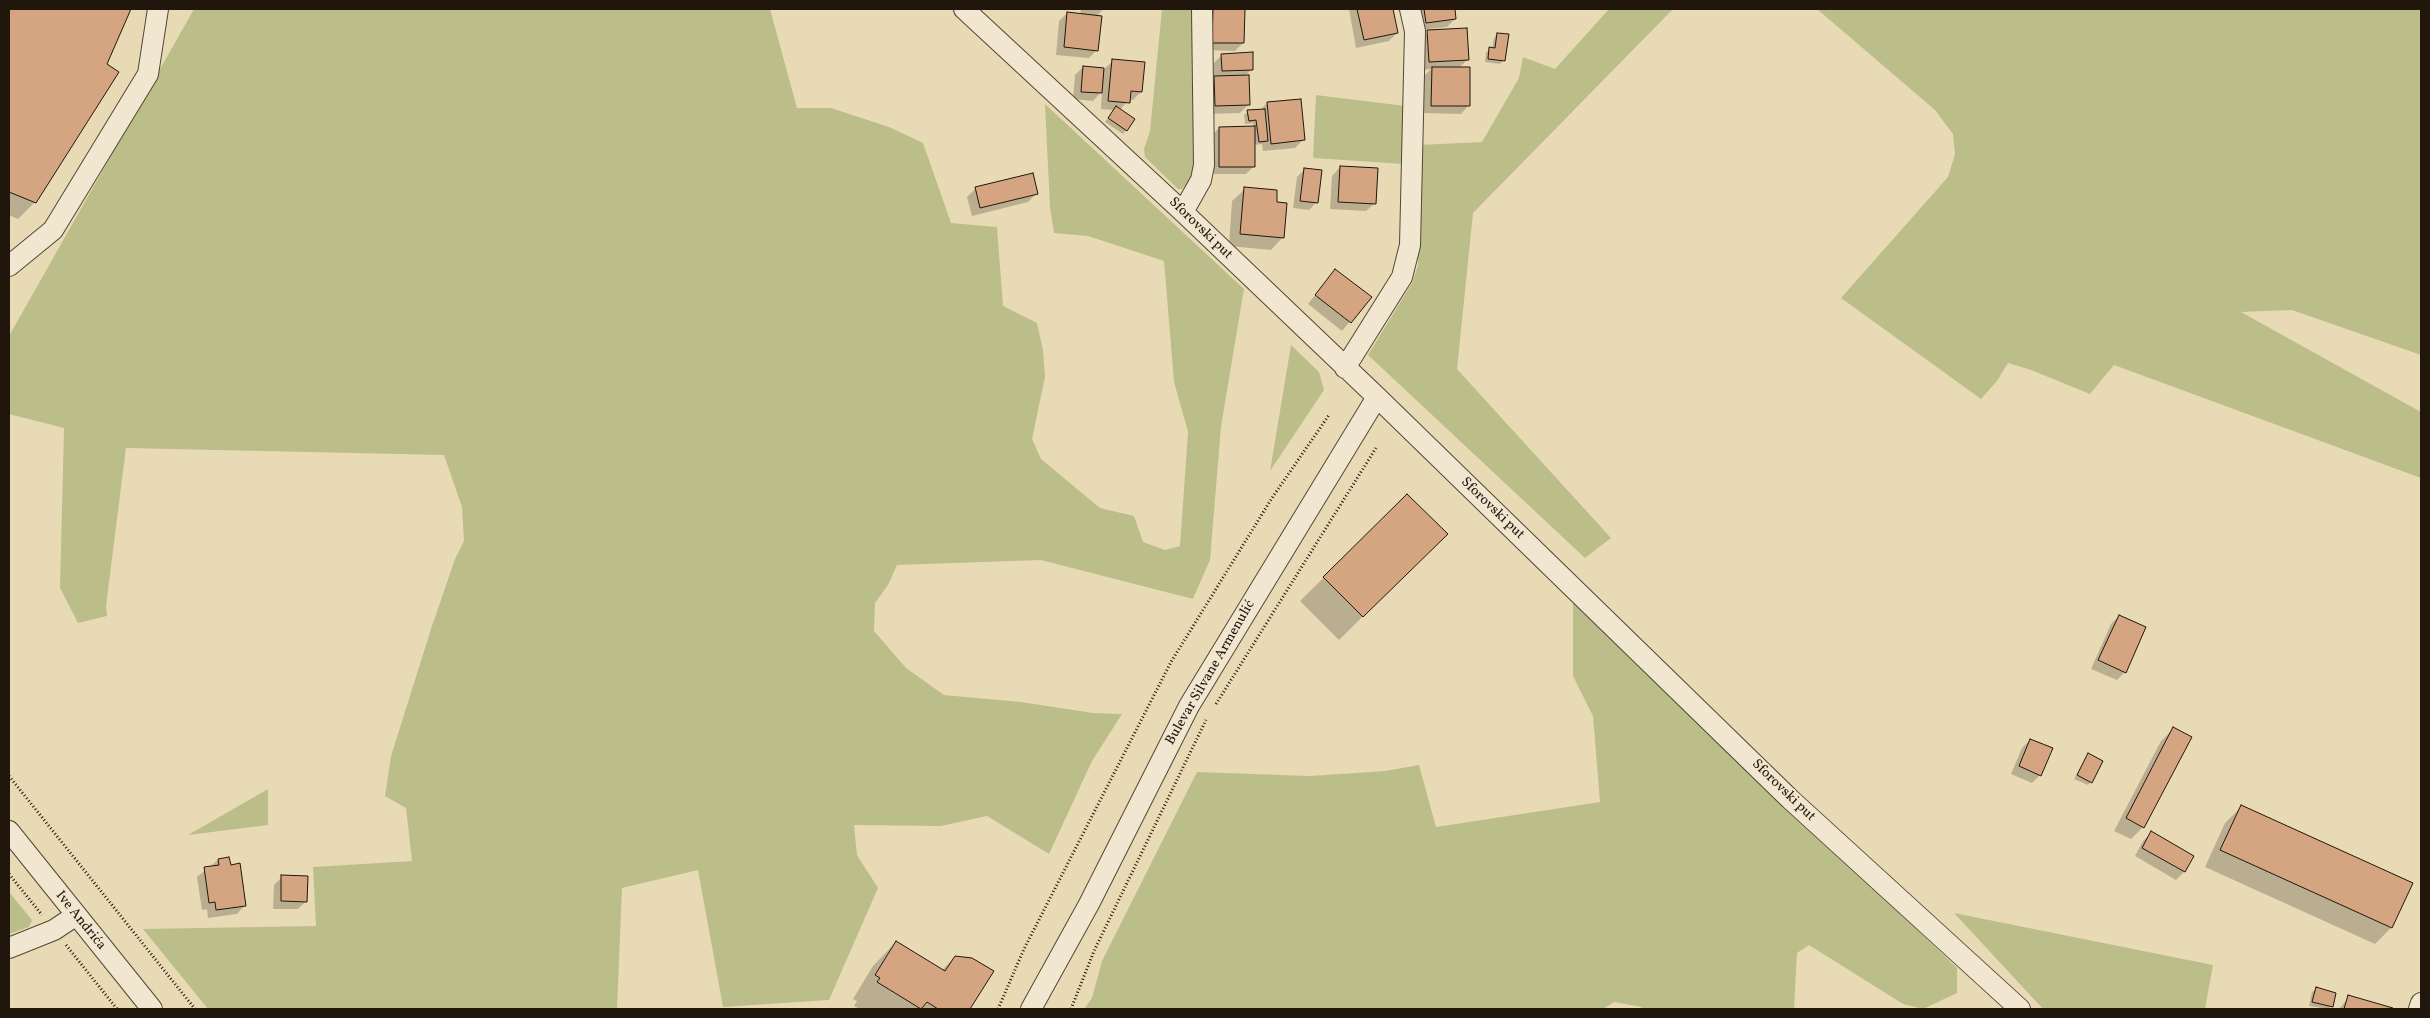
<!DOCTYPE html>
<html>
<head>
<meta charset="utf-8">
<style>
  body { margin:0 }
  #map { position:relative; width:2430px; height:1018px; overflow:hidden; background:#e9dab6; font-family:Vollkorn,serif }
  canvas { display:block }
  .frame { position:absolute; inset:0; border:10px solid #20160c; pointer-events:none }
</style>
</head>
<body>
<div id="map">
<canvas width="2430" height="1018"></canvas>
<div class="frame"></div>
</div>
<script>
const context = document.querySelector('canvas').getContext('2d');
context.lineJoin = 'round';
function paint(path, color) {
  context.fillStyle = color;
  context.fill(path, 'evenodd');
}
function toPath(rows) {
  const path = new Path2D();
  for (const r of rows) {
    path.moveTo(r[0], r[1]);
    for (let i = 2; i < r.length; i += 2) path.lineTo(r[i], r[i + 1]);
  }
  return path;
}
function strokePath(path, color, width, dash) {
  context.strokeStyle = color;
  context.lineWidth = width;
  context.lineCap = dash ? 'butt' : 'round';
  context.setLineDash(dash || []);
  context.stroke(path);
}
function write(font, color, halo, rows, align = 'center') {
  context.font = font + ' Vollkorn,serif';
  context.lineWidth = 4;
  context.setLineDash([]);
  context.textBaseline = 'middle';
  context.strokeStyle = halo;
  context.fillStyle = color;
  for (const [text, x, y, turn = 0] of rows) {
    context.save();
    context.translate(x, y);
    context.rotate((+turn || 0) * Math.PI / 180);
    context.textAlign = isNaN(turn) ? turn : align;
    if (halo) context.strokeText(text, 0, 0);
    context.fillText(text, 0, 0);
    context.restore();
  }
}
const green = toPath([
  [194,9,770,9,797,108,831,108,889,127,923,143,951,223,997,227,1003,306,1037,323,1043,350,1045,377,1032,439,1041,459,1100,508,1134,516,1143,542,1165,550,1180,546,1188,432,1174,382,1164,261,1088,236,1054,233,1050,208,1045,104,1244,289,1221,427,1210,560,1193,599,1041,560,897,565,888,585,875,603,874,631,906,668,944,695,1021,702,1093,713,1122,714,1092,761,1049,854,987,816,941,826,854,825,857,855,878,888,829,1000,723,1007,698,870,622,888,617,1009,208,1009,143,929,316,926,313,867,412,861,406,808,385,796,391,756,432,626,455,559,464,541,462,507,444,455,126,448,106,606,107,616,78,623,60,588,64,428,9,414,9,336],
  [1162,9,1196,9,1196,173,1182,189,1178,189,1145,157,1144,149,1150,131],
  [1609,9,1673,9,1473,213,1457,369,1611,538,1585,558,1368,355,1412,283,1418,265,1418,145,1482,142,1519,78,1523,57,1555,69],
  [1817,9,2421,9,2421,355,2292,310,2241,312,2421,412,2421,478,2114,365,2090,394,2031,370,2008,363,1997,381,1981,399,1841,298,1948,177,1955,154,1953,134,1935,110],
  [1316,95,1405,106,1403,164,1313,158],
  [1291,345,1319,372,1324,390,1270,471],
  [1573,600,1957,968,1957,993,1923,1009,1903,1004,1809,945,1797,953,1794,1009,1642,1009,1641,1007,1614,1002,1603,1009,1084,1009,1092,998,1102,961,1197,772,1310,776,1385,771,1419,765,1436,827,1600,802,1593,716,1573,676],
  [268,789,268,825,188,835],
  [9,892,32,920,29,927,9,934],
  [1954,913,2213,965,2205,1009,2043,1009]
]);
const shadow = toPath([
  [9,9,130,9,106,64,35,202,18,219,9,215],
  [1081,9,1103,9,1097,16,1097,50,1089,58,1056,55,1059,21,1067,13,1080,15],
  [1214,9,1238,9,1243,43,1235,51,1205,50,1205,17],
  [1349,9,1392,9,1397,33,1389,41,1356,48],
  [1415,9,1454,9,1455,19,1447,27,1418,30],
  [1428,32,1467,60,1459,68,1469,105,1461,114,1423,113,1424,76,1431,69,1421,70,1420,40],
  [1497,34,1504,60,1500,64,1485,62,1486,52,1492,49,1494,38],
  [1222,55,1252,69,1245,76,1248,105,1240,113,1207,114,1207,85,1214,77,1214,63],
  [1113,61,1141,92,1133,100,1129,99,1120,110,1126,130,1123,134,1105,122,1114,110,1101,109,1102,91,1093,101,1073,99,1075,75,1083,67,1104,69],
  [1267,103,1303,140,1295,148,1263,151,1262,144,1254,145,1254,166,1246,174,1211,174,1211,136,1219,128,1254,128,1253,123,1245,124,1244,115,1248,112,1260,110],
  [1340,167,1375,203,1366,211,1330,209,1332,176],
  [1305,169,1317,202,1309,210,1293,208,1297,177],
  [1032,174,1036,194,1028,202,972,216,967,197,975,189],
  [1245,189,1275,203,1283,237,1271,250,1229,246,1232,201],
  [1335,270,1370,297,1342,331,1308,304],
  [1407,495,1446,534,1339,640,1300,601],
  [2119,616,2125,672,2117,680,2091,669,2111,624],
  [2173,729,2143,827,2131,839,2114,831,2161,741],
  [2030,740,2040,775,2032,783,2011,774,2022,748],
  [2088,754,2091,782,2088,785,2074,779],
  [2242,806,2411,884,2391,928,2375,944,2205,867,2225,823],
  [2151,833,2193,856,2184,872,2176,880,2135,856,2143,841],
  [218,860,245,905,237,914,208,918,207,909,202,910,197,877],
  [282,877,306,901,298,909,273,909,274,885],
  [896,942,942,970,955,957,992,972,969,1009,860,1009,854,1006,857,1001,853,999,873,966],
  [2316,989,2335,994,2329,1009,2309,1006,2312,992],
  [2349,997,2391,1009,2339,1009]
]);
const building = toPath([
  [9,9,131,9,107,64,119,72,36,203,9,192,9,9],
  [1213,9,1245,9,1244,43,1212,43,1213,9],
  [1357,9,1393,9,1398,33,1364,40,1357,9],
  [1424,9,1455,9,1456,19,1426,23,1424,9],
  [1067,12,1102,16,1098,51,1064,47,1067,12],
  [1467,28,1469,60,1429,62,1427,30,1467,28],
  [1497,33,1509,34,1505,61,1488,59,1489,47,1495,48,1497,33],
  [1253,52,1253,70,1222,71,1221,54,1253,52],
  [1112,59,1145,62,1142,92,1131,91,1130,103,1108,101,1112,59],
  [1083,66,1104,68,1102,93,1081,92,1083,66],
  [1432,67,1470,67,1470,106,1431,106,1432,67],
  [1249,75,1250,105,1215,106,1214,76,1249,75],
  [1301,99,1305,140,1271,144,1267,102,1301,99],
  [1116,106,1135,119,1127,131,1108,118,1116,106],
  [1265,109,1268,141,1259,142,1256,120,1249,121,1247,110,1265,109],
  [1255,126,1255,167,1219,167,1219,127,1255,126],
  [1340,166,1378,168,1376,204,1338,202,1340,166],
  [1304,168,1322,170,1318,203,1300,201,1304,168],
  [1033,173,1038,194,980,208,975,187,1033,173],
  [1244,187,1277,190,1277,202,1287,203,1284,238,1240,234,1244,187],
  [1335,269,1372,297,1351,323,1315,295,1335,269],
  [1407,494,1448,534,1363,617,1323,577,1407,494],
  [2119,615,2146,627,2126,673,2098,660,2119,615],
  [2173,727,2192,737,2144,828,2126,818,2173,727],
  [2030,739,2053,748,2041,776,2019,766,2030,739],
  [2088,753,2103,761,2092,783,2077,775,2088,753],
  [2241,805,2413,883,2392,928,2220,850,2241,805],
  [2151,831,2194,856,2185,872,2142,848,2151,831],
  [229,857,231,865,240,863,246,906,216,910,215,902,209,903,204,867,219,865,218,859,229,857],
  [281,875,308,876,307,902,281,901,281,875],
  [896,941,945,971,955,956,972,958,994,971,970,1009,938,1009,927,1002,921,1009,877,982,880,978,875,975,896,941],
  [2316,987,2336,993,2333,1007,2312,1002,2316,987],
  [2348,995,2393,1008,2392,1009,2344,1009,2348,995]
]);
const path = toPath([
  [1216,704,1376,448],
  [9,776,195,1009],
  [9,874,42,915],
  [66,945,117,1009],
  [998,1009,1024,949,1171,662,1272,498,1329,415],
  [1071,1009,1094,951,1206,720]
]);
const minor = toPath([
  [964,9,1183,212,1377,397,1790,799,2020,1009],
  [1183,212,1201,180,1204,165,1202,9],
  [9,266,53,230,148,74,158,9],
  [1345,368,1402,277,1410,245,1415,31,1410,9],
  [9,831,152,1009],
  [9,948,54,930,75,916],
  [1031,1009,1089,904,1189,706,1377,397],
  [2419,1009,2421,1003]
]);
const streetNames = [
  ["Sforovski put",1200,229,44],
  ["Sforovski put",1492,509,44],
  ["Bulevar Silvane Armenulić",1211,673,-60],
  ["Sforovski put",1783,791,44],
  ["Ive Andrića",80,921,51]
];
paint(green, '#bcbe8a');
paint(shadow, '#0003');
paint(building, '#d5a581');
strokePath(building, '#20160c', 1);
strokePath(minor, '#524736', 22);
strokePath(path, '#20160c', 3, [1, 2.5]);
strokePath(minor, '#f1e7d0', 20);
write('14px', '#20160c', '#f1e7d0', streetNames);
</script>
</body>
</html>
